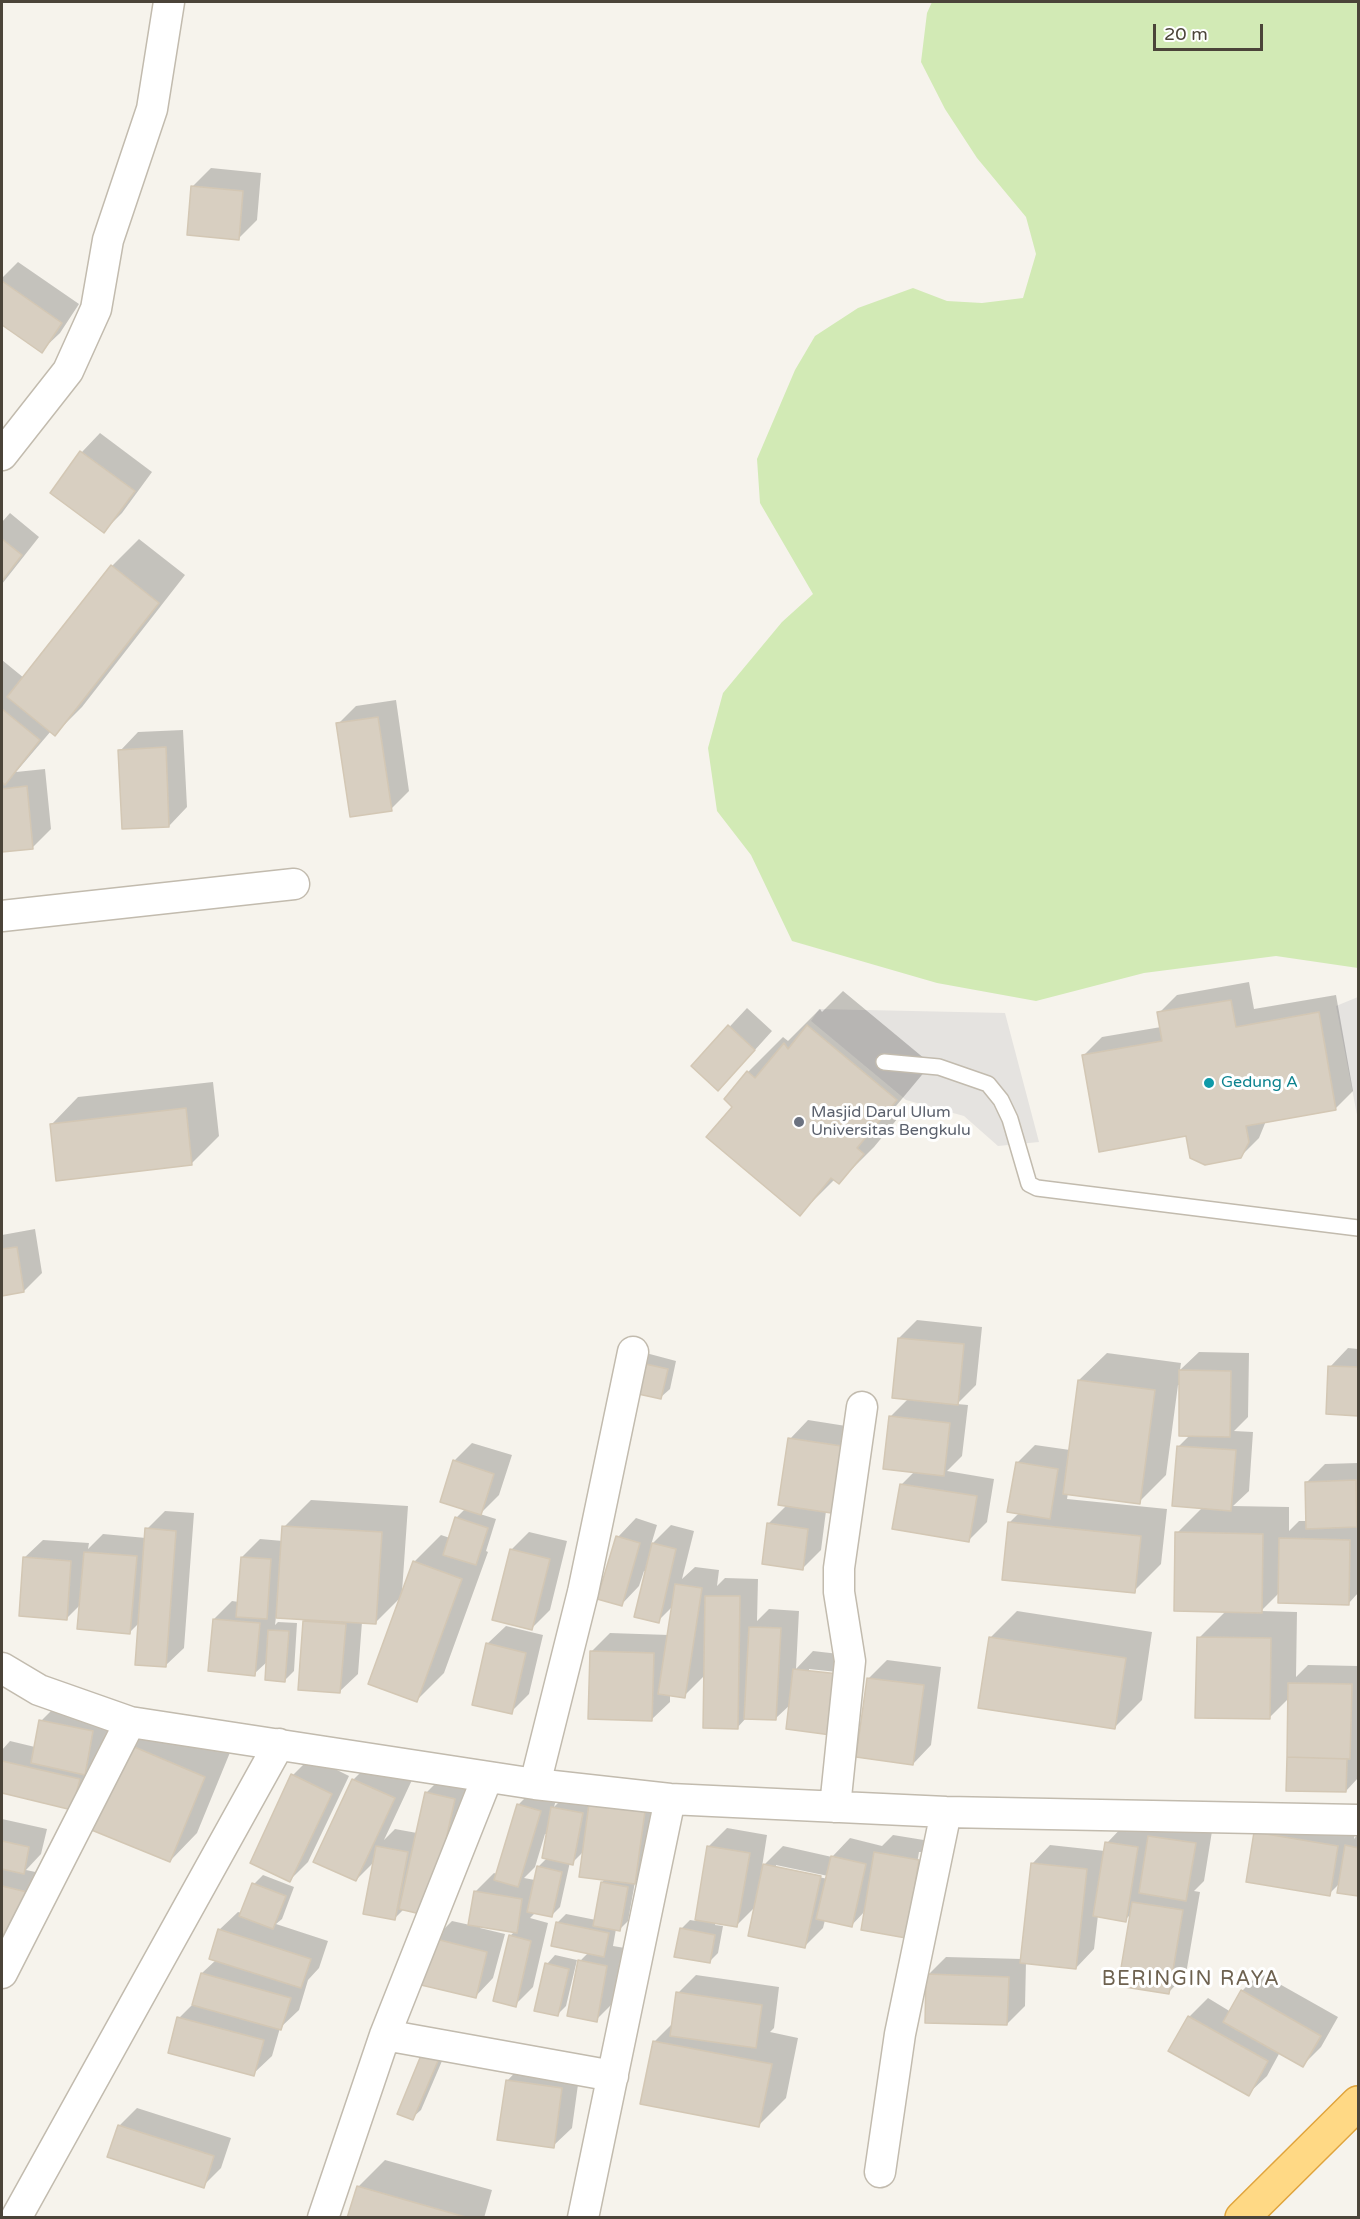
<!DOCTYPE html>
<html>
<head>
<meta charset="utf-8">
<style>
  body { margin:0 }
  #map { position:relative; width:1360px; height:2219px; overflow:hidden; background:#f6f3ec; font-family:"Varela Round",sans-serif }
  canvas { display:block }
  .frame { position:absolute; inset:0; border:3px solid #4b4439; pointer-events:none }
  .scale { position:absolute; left:1153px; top:24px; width:110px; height:27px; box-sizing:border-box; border:3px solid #4b4439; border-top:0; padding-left:8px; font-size:18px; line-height:21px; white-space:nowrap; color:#4b4439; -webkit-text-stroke:4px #fff; paint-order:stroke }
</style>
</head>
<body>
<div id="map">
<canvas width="1360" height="2219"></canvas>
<div class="frame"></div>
<div class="scale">20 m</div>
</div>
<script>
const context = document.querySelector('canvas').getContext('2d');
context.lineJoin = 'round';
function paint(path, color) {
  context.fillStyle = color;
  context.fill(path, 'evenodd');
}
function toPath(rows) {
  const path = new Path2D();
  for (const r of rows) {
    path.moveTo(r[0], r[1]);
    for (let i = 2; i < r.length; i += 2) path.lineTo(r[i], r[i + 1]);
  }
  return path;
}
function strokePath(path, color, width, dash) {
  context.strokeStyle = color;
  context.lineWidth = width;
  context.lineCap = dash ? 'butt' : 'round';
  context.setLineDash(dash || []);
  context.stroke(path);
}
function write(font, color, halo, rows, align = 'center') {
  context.font = font + ' "Varela Round",sans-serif';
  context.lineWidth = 6;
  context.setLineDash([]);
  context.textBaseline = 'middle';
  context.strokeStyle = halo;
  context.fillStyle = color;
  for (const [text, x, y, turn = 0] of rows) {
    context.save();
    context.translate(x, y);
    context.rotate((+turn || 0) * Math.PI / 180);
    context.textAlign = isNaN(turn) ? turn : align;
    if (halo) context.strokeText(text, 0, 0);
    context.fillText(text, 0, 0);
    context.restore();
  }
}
const green = toPath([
  [932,2,1358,2,1358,968,1276,956,1144,973,1036,1001,937,983,792,941,751,855,717,811,708,748,723,693,782,622,813,594,760,503,757,459,795,370,815,336,858,308,913,288,947,301,982,303,1023,298,1036,254,1026,217,977,158,945,109,921,62,927,13]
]);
const parking = toPath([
  [1358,997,1358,1120,1336,1006],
  [819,1009,1005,1013,1039,1142,998,1146,964,1116,906,1100,811,1021]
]);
const shadow = toPath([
  [211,168,261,173,257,220,238,239,193,186],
  [18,262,79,304,60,333,41,351,2,323,2,278],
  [100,433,152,472,122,513,104,531,52,493,82,452],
  [10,513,39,537,2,584,2,522],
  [139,539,185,575,82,707,55,734,51,731,16,772,45,769,51,829,33,847,2,850,2,660,24,678,112,566],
  [396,700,409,791,391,809,338,724,356,706],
  [183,730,187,807,169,826,120,751,138,732],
  [1249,982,1254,1009,1336,995,1353,1091,1335,1109,1266,1121,1259,1138,1240,1157,1188,1135,1084,1055,1102,1037,1161,1027,1159,1013,1177,995],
  [843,991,931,1064,891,1112,898,1118,874,1147,839,1182,835,1179,800,1214,734,1106,726,1099,748,1072,783,1037,788,1041,820,1009,822,1012],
  [747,1008,772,1031,736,1071,693,1066],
  [213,1082,219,1136,192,1163,51,1125,78,1097],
  [35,1229,42,1273,24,1291,2,1294,2,1235],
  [917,1320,982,1327,976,1385,957,1404,968,1405,962,1456,947,1471,994,1479,987,1522,969,1540,901,1485,915,1471,890,1417,909,1398,899,1338],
  [1348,1348,1358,1349,1358,1414,1327,1413,1330,1367],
  [1199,1352,1249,1353,1248,1417,1234,1431,1253,1432,1249,1491,1233,1506,1289,1507,1289,1531,1299,1521,1308,1521,1307,1482,1325,1464,1358,1463,1358,1593,1349,1603,1279,1593,1261,1611,1297,1612,1296,1677,1308,1665,1358,1666,1358,1778,1346,1791,1288,1790,1290,1697,1269,1718,1199,1638,1226,1611,1177,1533,1203,1507,1179,1446,1190,1435,1181,1385,1178,1385,1166,1475,1139,1502,1068,1493,1067,1499,1167,1509,1161,1564,1134,1591,1009,1523,1019,1513,1017,1463,1035,1445,1070,1450,1079,1380,1107,1353,1181,1363,1180,1370],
  [646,1353,676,1361,670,1389,661,1397,630,1390],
  [808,1420,865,1429,826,1511,821,1550,803,1568,768,1524,787,1505,790,1439],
  [472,1443,512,1455,499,1495,480,1514,496,1519,486,1551,488,1552,444,1673,417,1700,402,1596,375,1623,362,1622,358,1674,339,1692,305,1621,308,1619,276,1617,275,1625,278,1622,297,1623,294,1671,285,1680,268,1661,254,1674,214,1619,232,1601,239,1602,242,1557,260,1539,283,1541,284,1527,311,1500,408,1506,402,1592,414,1562,441,1535,450,1538,456,1518,466,1508,454,1461],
  [165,1511,194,1513,184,1648,165,1666,140,1622,130,1632,80,1605,67,1618,24,1558,43,1540,89,1543,88,1549,103,1534,146,1538,147,1529],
  [636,1518,657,1525,651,1545,671,1525,694,1531,682,1579,695,1567,719,1570,717,1586,725,1578,758,1579,757,1621,769,1609,799,1611,796,1669,813,1651,856,1656,849,1715,791,1704,776,1718,747,1717,737,1728,705,1675,684,1696,670,1694,670,1702,651,1720,592,1651,610,1633,669,1635,673,1606,658,1621,646,1572,644,1571,639,1586,621,1605,618,1537],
  [809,1669,847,1673,846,1676,809,1672],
  [529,1532,567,1541,550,1610,531,1629,511,1550],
  [1017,1611,1152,1632,1142,1700,1115,1727,990,1638],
  [506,1626,543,1635,529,1694,511,1712,487,1644],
  [887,1660,941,1667,931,1745,913,1764,869,1678],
  [59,1703,111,1713,103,1755,72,1808,2,1792,2,1750,10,1741,35,1747,41,1721],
  [153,1717,231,1750,197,1833,170,1861,126,1744],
  [311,1757,349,1776,308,1862,290,1880,293,1775],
  [372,1761,412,1780,384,1840,395,1829,417,1833,426,1793,444,1775,472,1781,447,1896,404,1909,395,1918,375,1861,356,1880,315,1861,353,1780],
  [536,1787,558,1793,554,1807,571,1790,662,1793,653,1864,635,1882,628,1921,619,1930,616,1929,613,1946,625,1948,614,2002,596,2020,580,1961,589,1952,557,1923,566,1914,596,1920,602,1882,606,1879,584,1851,572,1863,570,1862,560,1907,551,1916,535,1913,530,1918,548,1923,533,1987,515,2005,510,1936,515,1931,481,1926,480,1928,505,1934,493,1978,475,1997,434,1939,452,1921,470,1925,475,1892,494,1873,497,1874,518,1805],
  [545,1834,548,1835,547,1858,538,1867,535,1880,524,1878,535,1867],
  [2,1819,47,1829,41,1854,26,1870,45,1874,13,1942,2,1939],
  [1125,1824,1213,1825,1204,1881,1194,1891,1200,1892,1186,1974,1168,1993,1131,1914,1125,1920,1098,1915,1094,1949,1076,1968,1026,1962,1025,2006,1007,2024,928,1975,946,1957,1022,1959,1032,1864,1050,1845,1105,1851,1107,1843],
  [727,1828,767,1835,762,1867,783,1846,832,1857,850,1838,882,1846,893,1835,936,1842,924,1918,905,1936,863,1929,865,1911,851,1926,825,1920,823,1928,805,1946,750,1935,756,1906,736,1926,716,1922,715,1925,723,1926,718,1953,709,1962,676,1955,681,1929,690,1920,696,1921,709,1846],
  [919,1852,922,1852,911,1917,908,1917],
  [776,1865,828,1876,828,1879,776,1868],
  [1355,1828,1354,1839,1358,1834,1358,1895,1339,1892,1340,1883,1329,1894,1256,1832],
  [263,1875,294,1887,282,1919,276,1924,328,1941,319,1968,308,1980,299,2010,280,2028,272,2056,253,2074,179,2018,194,2003,202,1973,216,1960,219,1930,238,1912,242,1913,254,1884],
  [555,1955,577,1960,566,2006,557,2015,547,1964],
  [1260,1973,1338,2017,1321,2047,1303,2065,1280,2052,1267,2076,1248,2094,1170,2050,1189,2017,1208,1998,1231,2012,1242,1991],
  [696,1975,779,1987,774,2028,770,2032,798,2038,786,2098,759,2125,654,2042,673,2023,678,1993],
  [448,2047,421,2110,412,2118,399,2113],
  [525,2062,580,2070,572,2128,553,2146,507,2081],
  [137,2108,231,2138,221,2168,203,2186,119,2126],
  [385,2160,492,2190,484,2218,349,2218,358,2187]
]);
const building = toPath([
  [191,186,243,191,239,240,187,235,191,186],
  [2,281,62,323,42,353,2,325,2,281],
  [80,451,135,491,104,533,50,493,80,451],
  [2,539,22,555,2,581,2,539],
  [111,565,159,603,55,736,7,697,111,565],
  [2,709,40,740,5,785,2,782,2,709],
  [378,717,392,811,350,817,336,723,378,717],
  [166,747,169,827,122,829,118,750,166,747],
  [27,786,33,849,2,852,2,789,27,786],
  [1231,1000,1236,1027,1319,1012,1336,1110,1246,1126,1249,1142,1241,1158,1205,1165,1190,1158,1186,1136,1099,1152,1082,1055,1162,1041,1157,1012,1231,1000],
  [728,1025,755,1050,718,1091,691,1066,728,1025],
  [807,1025,897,1100,857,1148,864,1154,839,1184,831,1178,800,1216,706,1137,732,1107,724,1099,747,1071,755,1078,784,1043,788,1049,807,1025],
  [186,1108,192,1165,56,1181,50,1124,186,1108],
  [17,1247,24,1292,2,1296,2,1249,17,1247],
  [898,1338,964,1344,958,1405,892,1398,898,1338],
  [636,1362,668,1369,661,1399,629,1392,636,1362],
  [1328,1366,1358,1367,1358,1416,1326,1414,1328,1366],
  [1179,1370,1231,1371,1230,1437,1179,1436,1179,1370],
  [1078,1380,1155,1390,1140,1504,1063,1494,1078,1380],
  [889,1416,950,1423,944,1476,883,1469,889,1416],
  [788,1438,848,1447,838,1514,778,1505,788,1438],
  [1177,1446,1236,1450,1231,1511,1172,1506,1177,1446],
  [453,1460,494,1474,481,1515,440,1502,453,1460],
  [1016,1462,1058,1469,1050,1519,1007,1512,1016,1462],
  [1356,1480,1357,1527,1306,1529,1305,1482,1356,1480],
  [900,1484,977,1496,969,1542,892,1529,900,1484],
  [455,1517,488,1528,476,1565,443,1555,455,1517],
  [1008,1522,1141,1536,1135,1593,1002,1580,1008,1522],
  [767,1523,808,1529,803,1570,762,1564,767,1523],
  [282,1526,382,1532,376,1624,276,1618,282,1526],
  [145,1528,176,1531,166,1667,135,1665,145,1528],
  [1175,1532,1263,1534,1262,1613,1174,1611,1175,1532],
  [616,1536,640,1543,622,1606,597,1599,616,1536],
  [1279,1538,1350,1540,1349,1605,1278,1603,1279,1538],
  [652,1543,676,1549,659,1623,634,1617,652,1543],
  [510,1549,550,1559,532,1630,492,1620,510,1549],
  [84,1552,137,1556,130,1634,77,1629,84,1552],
  [23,1557,71,1561,67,1620,19,1616,23,1557],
  [241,1557,271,1559,267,1619,236,1617,241,1557],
  [413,1561,462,1579,417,1702,368,1684,413,1561],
  [675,1584,702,1588,685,1698,658,1694,675,1584],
  [705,1596,740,1596,738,1729,703,1728,705,1596],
  [213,1619,260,1623,255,1676,208,1671,213,1619],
  [303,1621,346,1624,340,1693,298,1690,303,1621],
  [749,1627,781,1628,776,1720,744,1719,749,1627],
  [268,1630,289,1631,285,1682,265,1680,268,1630],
  [989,1637,1126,1658,1115,1729,978,1708,989,1637],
  [1197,1637,1271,1638,1270,1719,1195,1718,1197,1637],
  [486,1643,526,1653,512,1714,472,1705,486,1643],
  [590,1651,654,1653,652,1721,588,1719,590,1651],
  [793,1669,839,1674,831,1735,786,1729,793,1669],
  [867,1678,924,1685,913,1765,856,1757,867,1678],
  [1288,1683,1352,1684,1350,1759,1287,1757,1288,1683],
  [39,1720,93,1731,85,1775,31,1763,39,1720],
  [125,1743,205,1777,170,1862,89,1829,125,1743],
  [1287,1757,1347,1759,1346,1792,1286,1791,1287,1757],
  [2,1761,80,1779,72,1810,2,1793,2,1761],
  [291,1774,332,1794,290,1882,250,1863,291,1774],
  [352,1779,395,1798,356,1881,313,1862,352,1779],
  [425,1792,455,1799,429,1916,399,1909,425,1792],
  [517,1804,541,1811,518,1887,494,1880,517,1804],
  [589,1804,645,1811,635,1884,579,1877,589,1804],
  [551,1807,583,1813,573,1865,542,1858,551,1807],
  [1254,1832,1338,1846,1330,1896,1246,1882,1254,1832],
  [1148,1836,1196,1843,1186,1901,1139,1893,1148,1836],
  [2,1841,29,1847,24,1874,2,1869,2,1841],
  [1105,1842,1138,1847,1126,1922,1093,1916,1105,1842],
  [1345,1845,1358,1848,1358,1896,1337,1893,1345,1845],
  [376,1846,408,1852,395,1920,363,1914,376,1846],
  [707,1846,750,1853,737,1927,695,1920,707,1846],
  [874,1852,919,1860,906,1938,861,1930,874,1852],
  [831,1856,866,1864,852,1927,816,1919,831,1856],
  [1031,1863,1087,1869,1076,1969,1020,1963,1031,1863],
  [763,1864,821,1876,805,1948,748,1936,763,1864],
  [537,1866,562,1872,552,1917,527,1912,537,1866],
  [601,1882,628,1887,620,1931,593,1926,601,1882],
  [252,1883,286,1896,273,1929,239,1916,252,1883],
  [2,1886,27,1892,14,1944,2,1941,2,1886],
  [474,1891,522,1899,517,1933,468,1925,474,1891],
  [1132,1902,1183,1910,1169,1994,1118,1986,1132,1902],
  [556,1922,609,1933,604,1957,551,1946,556,1922],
  [680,1928,715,1935,710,1963,674,1957,680,1928],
  [218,1929,311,1959,301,1988,209,1959,218,1929],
  [509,1935,531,1941,516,2007,493,2001,509,1935],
  [432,1938,487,1952,476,1998,421,1985,432,1938],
  [578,1960,607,1966,597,2022,567,2016,578,1960],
  [545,1963,569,1969,558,2016,534,2011,545,1963],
  [201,1973,291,1998,281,2030,192,2005,201,1973],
  [926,1974,1009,1977,1007,2025,925,2023,926,1974],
  [1241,1990,1321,2036,1303,2067,1223,2022,1241,1990],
  [676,1992,762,2005,756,2048,670,2036,676,1992],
  [1188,2016,1268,2061,1249,2096,1168,2051,1188,2016],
  [177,2017,264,2040,254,2076,168,2053,177,2017],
  [653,2041,772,2064,759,2127,640,2104,653,2041],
  [424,2048,440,2056,413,2120,397,2114,424,2048],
  [506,2080,562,2088,554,2148,497,2140,506,2080],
  [118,2125,214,2156,204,2188,107,2157,118,2125],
  [357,2186,465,2217,347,2218,357,2186]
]);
const service = toPath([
  [884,1062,939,1067,988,1084,1001,1100,1010,1119,1029,1184,1037,1188,1358,1228]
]);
const minor = toPath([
  [2,455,68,371,96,309,108,240,152,109,169,2],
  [2,916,294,884],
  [2,1668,39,1690,130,1722,535,1784,670,1799,946,1812,1358,1820],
  [535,1784,583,1592,633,1352],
  [835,1807,850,1661,839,1592,839,1568,862,1407],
  [2,1973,130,1722],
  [385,2035,613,2076],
  [880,2172,900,2034,946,1812],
  [16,2218,279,1744],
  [323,2218,385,2035,487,1778],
  [583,2218,670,1799]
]);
const trunk = toPath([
  [1242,2218,1358,2103]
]);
const markers = [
  [1209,1083,6,"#0f9aa8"],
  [799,1122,6,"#6b7280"]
];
const cultureNames = [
  ["Gedung A",1221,1083]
];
const worshipNames = [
  ["Masjid Darul Ulum",811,1113],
  ["Universitas Bengkulu",811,1131]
];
const quarterNames = [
  ["BERINGIN RAYA",1191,1980]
];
paint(green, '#d2eab5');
paint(parking, '#e5e3e0');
paint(shadow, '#0003');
paint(building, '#d8cfc1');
strokePath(building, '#d3c7b4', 1.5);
strokePath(service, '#c2bbae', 18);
strokePath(minor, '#c2bbae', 33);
strokePath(trunk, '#e0a43c', 36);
strokePath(service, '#fff', 15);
strokePath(minor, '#fff', 30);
strokePath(trunk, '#ffd985', 33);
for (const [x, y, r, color] of markers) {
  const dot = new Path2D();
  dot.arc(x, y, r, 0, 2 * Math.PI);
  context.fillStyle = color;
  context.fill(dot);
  strokePath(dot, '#fff', 2);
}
write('16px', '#0d838f', '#fff', cultureNames, 'left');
write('16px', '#5b616d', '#fff', worshipNames, 'left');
context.letterSpacing = '1.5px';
write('20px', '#6e6250', '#fff', quarterNames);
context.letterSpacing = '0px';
</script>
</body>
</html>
